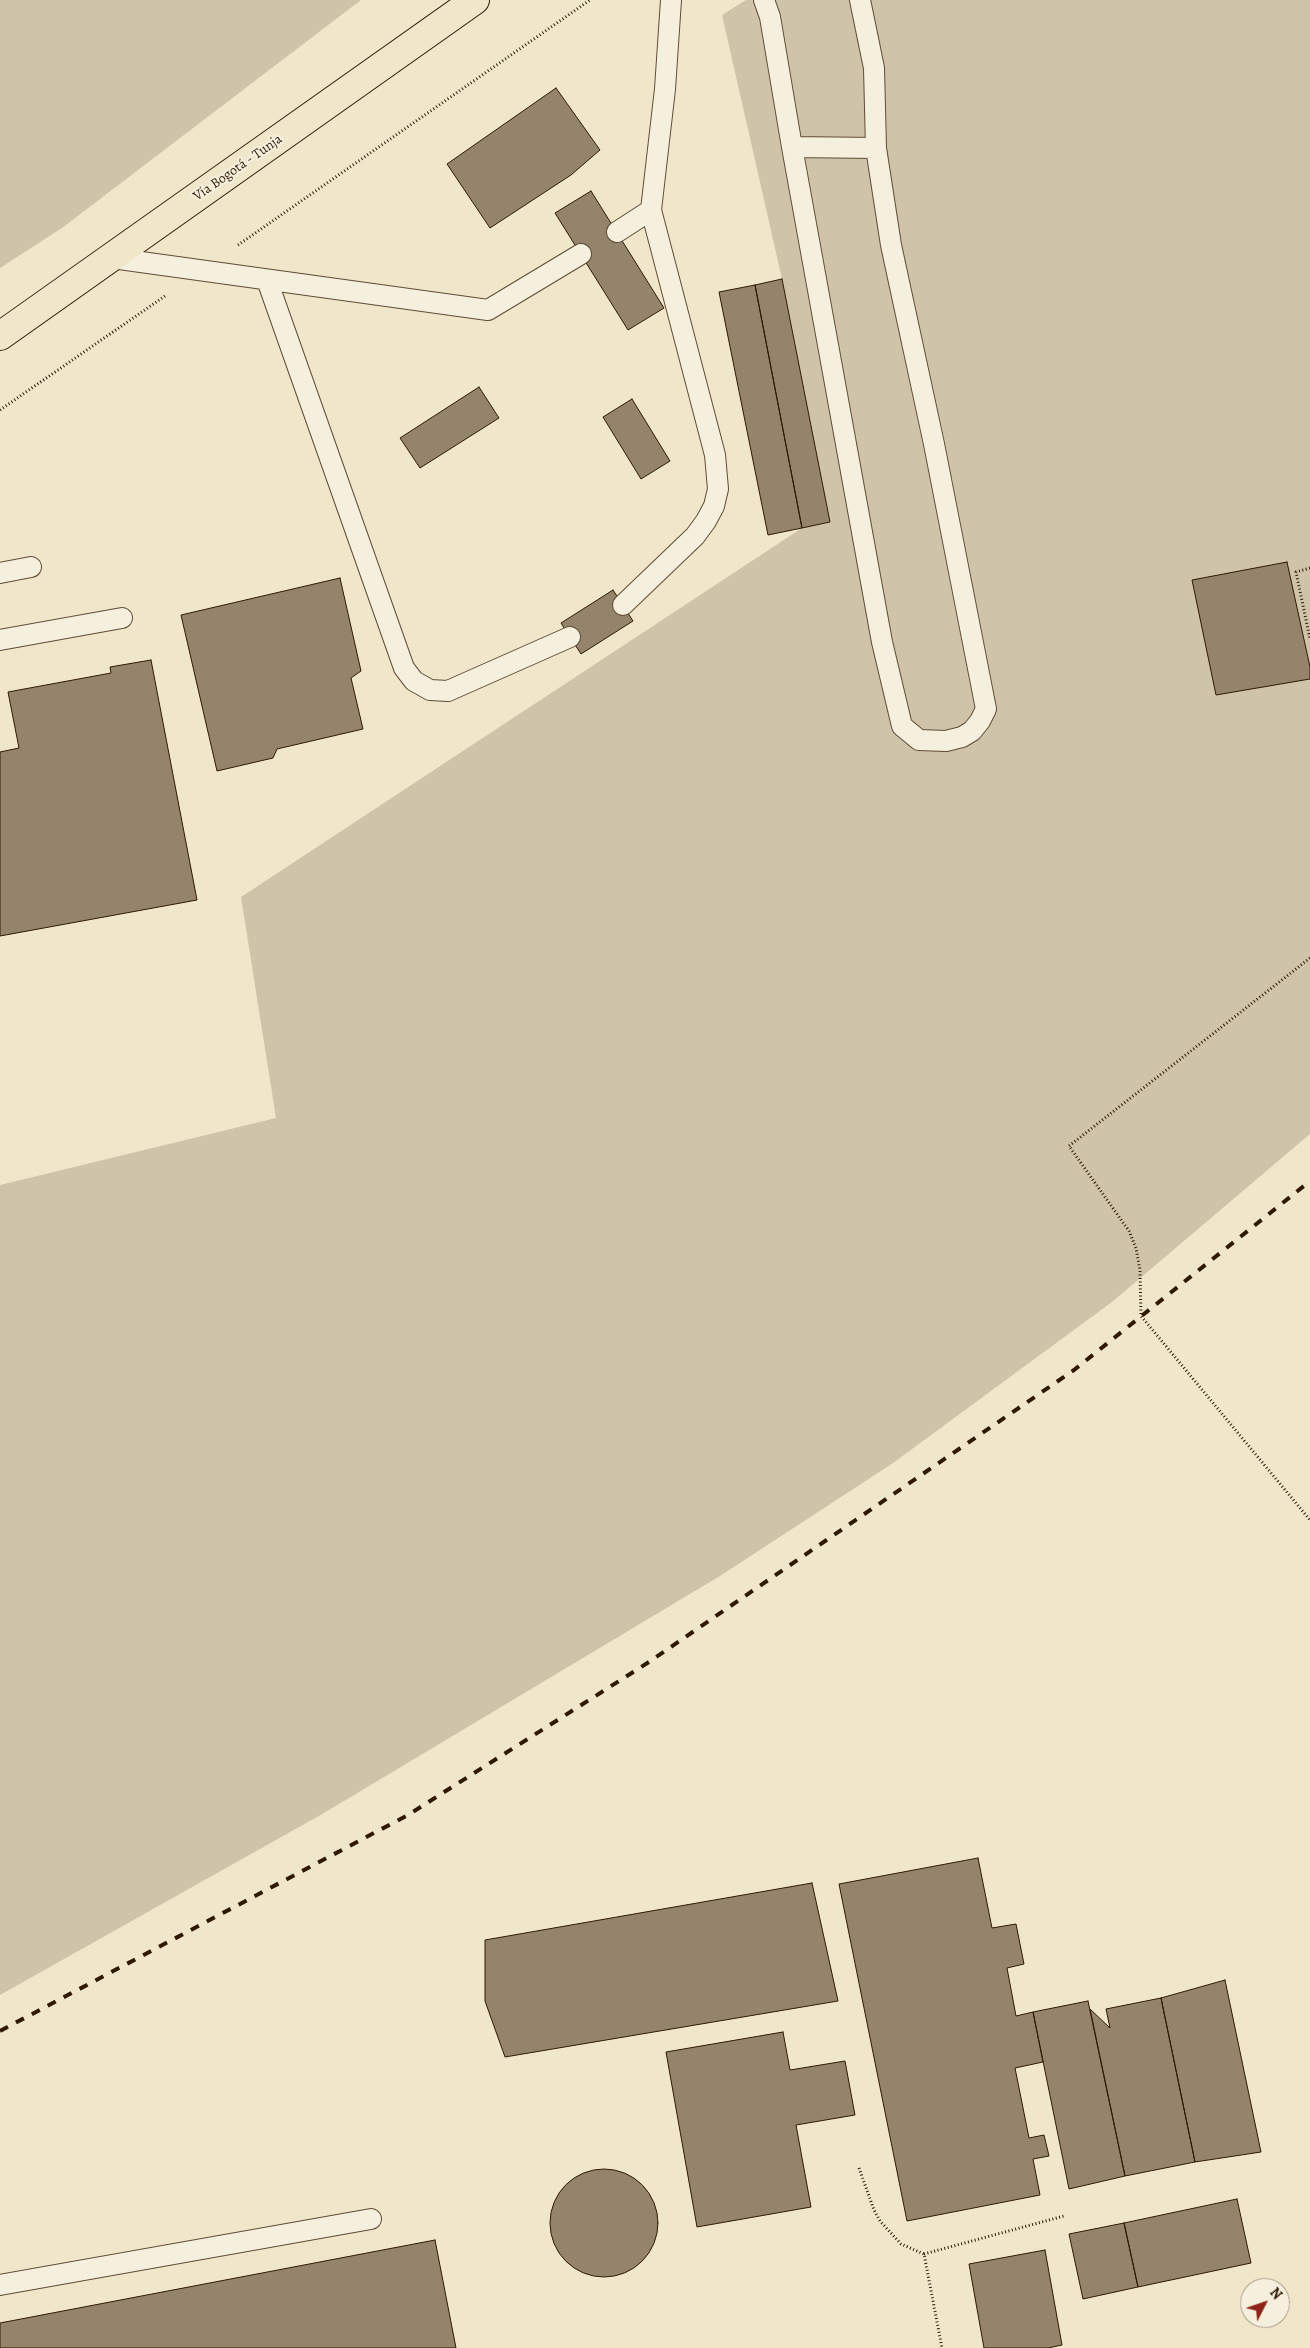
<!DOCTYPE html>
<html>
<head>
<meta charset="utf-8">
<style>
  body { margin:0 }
  #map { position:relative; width:1310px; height:2348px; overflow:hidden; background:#f0e7ca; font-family:Alegreya,serif }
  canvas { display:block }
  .north { position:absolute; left:1240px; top:2278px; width:50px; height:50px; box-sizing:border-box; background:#f5efdd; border:1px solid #a69987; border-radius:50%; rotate:49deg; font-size:14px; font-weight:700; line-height:20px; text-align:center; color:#2f1905 }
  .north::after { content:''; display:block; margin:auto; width:18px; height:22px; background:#8f2418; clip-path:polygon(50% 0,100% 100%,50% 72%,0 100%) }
</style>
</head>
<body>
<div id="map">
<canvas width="1310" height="2348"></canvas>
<div class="north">N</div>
</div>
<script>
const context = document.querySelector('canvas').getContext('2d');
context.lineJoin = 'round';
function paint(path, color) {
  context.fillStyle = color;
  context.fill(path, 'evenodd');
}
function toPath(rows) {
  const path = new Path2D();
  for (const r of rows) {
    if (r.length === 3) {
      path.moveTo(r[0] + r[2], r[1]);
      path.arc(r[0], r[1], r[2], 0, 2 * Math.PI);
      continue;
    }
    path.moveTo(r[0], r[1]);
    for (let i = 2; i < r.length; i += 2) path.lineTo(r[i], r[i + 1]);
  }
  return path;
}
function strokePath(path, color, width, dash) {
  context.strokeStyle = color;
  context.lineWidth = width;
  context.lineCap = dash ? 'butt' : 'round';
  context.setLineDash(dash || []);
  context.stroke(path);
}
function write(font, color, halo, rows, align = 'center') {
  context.font = font + ' Alegreya,serif';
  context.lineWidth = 4;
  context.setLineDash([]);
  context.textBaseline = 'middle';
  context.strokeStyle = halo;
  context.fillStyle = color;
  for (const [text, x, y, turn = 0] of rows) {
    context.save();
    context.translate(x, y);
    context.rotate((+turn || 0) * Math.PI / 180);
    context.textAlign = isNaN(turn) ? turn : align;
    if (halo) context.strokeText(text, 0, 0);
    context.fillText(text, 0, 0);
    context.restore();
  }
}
const green = toPath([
  [0,0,361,0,62,228,0,268],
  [746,0,1310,0,1310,1134,1112,1302,893,1463,720,1576,324,1813,0,1995,0,1185,276,1118,241,897,802,528,830,522,782,279,722,15]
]);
const building = toPath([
  [556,88,600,150,571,175,490,228,447,164,556,88],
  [591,191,664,308,628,330,555,213,591,191],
  [782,279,830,522,802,528,755,285,782,279],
  [755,285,802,528,768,535,719,292,755,285],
  [479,387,499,418,420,468,400,438,479,387],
  [632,399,670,461,641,479,603,417,632,399],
  [1287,562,1310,667,1310,679,1216,695,1192,580,1287,562],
  [340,578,361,671,351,678,363,729,277,749,273,758,217,771,181,615,340,578],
  [613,590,633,621,581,654,561,623,613,590],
  [151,660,197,900,0,936,0,752,19,748,8,692,111,673,110,667,151,660],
  [978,1858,992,1928,1016,1924,1024,1964,1007,1968,1016,2016,1033,2012,1043,2062,1015,2068,1029,2138,1044,2135,1049,2156,1033,2159,1040,2195,907,2221,839,1884,978,1858],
  [812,1883,838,2001,505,2057,485,2001,485,1940,812,1883],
  [1225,1980,1261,2152,1195,2162,1161,1998,1225,1980],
  [1161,1998,1195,2162,1125,2176,1090,2009,1110,2028,1106,2009,1161,1998],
  [1088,2001,1125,2176,1069,2189,1033,2012,1088,2001],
  [783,2032,790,2070,845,2061,855,2115,796,2125,811,2207,697,2227,666,2052,783,2032],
  [604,2223,54],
  [1237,2199,1251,2263,1138,2287,1124,2223,1237,2199],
  [1124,2223,1138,2287,1083,2299,1069,2234,1124,2223],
  [435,2240,456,2348,0,2348,0,2323,435,2240],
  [1045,2250,1062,2345,1048,2348,984,2348,969,2264,1045,2250]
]);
const path = toPath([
  [238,245,590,0],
  [0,410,165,296],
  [1310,568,1296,572,1310,639],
  [1310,958,1069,1146,1129,1231,1136,1248,1140,1270,1141,1316,1310,1520],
  [859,2168,874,2210,880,2221,901,2244,924,2254,942,2348],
  [924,2254,1064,2216]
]);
const lane = toPath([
  [764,0,770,17,792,147,882,642,902,726,919,740,946,741,962,737,972,731,980,721,986,709,934,444,891,245,876,148,874,68,860,0],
  [792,147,876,148],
  [617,232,651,210],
  [112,258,488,310,581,254],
  [267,280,404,668,414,681,430,690,448,691,570,637],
  [0,573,31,567],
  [623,605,695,536,706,521,714,506,718,489,715,455,651,210,665,89,671,0],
  [0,640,122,618],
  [0,2285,371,2219]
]);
const highway = toPath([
  [0,336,475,0]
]);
const rail = toPath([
  [0,2031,408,1815,649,1662,1074,1370,1310,1181]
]);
const streetNames = [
  ["Vía Bogotá - Tunja",238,168,-35]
];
paint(green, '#cfc4a9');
paint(building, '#93846b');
strokePath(building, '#2f1905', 1);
strokePath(lane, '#5f4c36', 22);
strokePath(highway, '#2f1905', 30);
strokePath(path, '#2f1905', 3, [1, 2.5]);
strokePath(lane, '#f5efdd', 20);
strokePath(highway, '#f0e7ca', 28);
strokePath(rail, '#2f1905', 4, [9, 9]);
write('14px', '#2f1905', '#f5efdd', streetNames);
</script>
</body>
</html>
